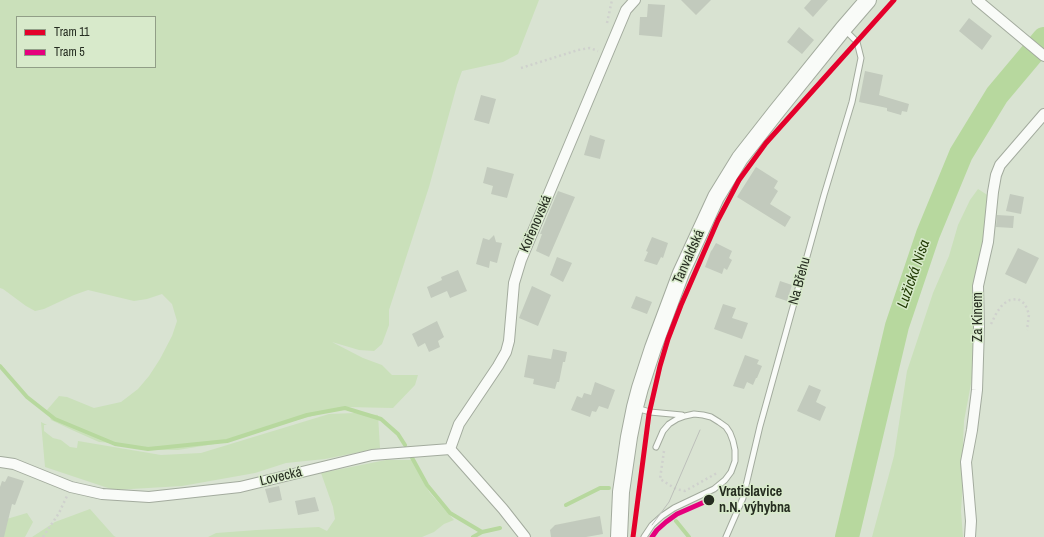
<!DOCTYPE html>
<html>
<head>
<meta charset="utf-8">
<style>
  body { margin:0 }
  #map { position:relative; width:1044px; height:537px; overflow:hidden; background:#d9e3d2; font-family:"Archivo Narrow",sans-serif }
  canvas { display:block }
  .legend { position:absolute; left:16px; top:16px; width:140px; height:52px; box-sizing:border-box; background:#d8eacb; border:1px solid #919e87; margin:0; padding:5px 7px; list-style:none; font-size:12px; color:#262d21 }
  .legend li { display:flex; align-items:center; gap:8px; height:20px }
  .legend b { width:20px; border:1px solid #919e87 }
</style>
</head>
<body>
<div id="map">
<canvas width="1044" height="537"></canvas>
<ul class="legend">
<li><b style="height:5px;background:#e4002b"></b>Tram 11</li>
<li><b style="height:5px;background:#e5007d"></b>Tram 5</li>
</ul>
</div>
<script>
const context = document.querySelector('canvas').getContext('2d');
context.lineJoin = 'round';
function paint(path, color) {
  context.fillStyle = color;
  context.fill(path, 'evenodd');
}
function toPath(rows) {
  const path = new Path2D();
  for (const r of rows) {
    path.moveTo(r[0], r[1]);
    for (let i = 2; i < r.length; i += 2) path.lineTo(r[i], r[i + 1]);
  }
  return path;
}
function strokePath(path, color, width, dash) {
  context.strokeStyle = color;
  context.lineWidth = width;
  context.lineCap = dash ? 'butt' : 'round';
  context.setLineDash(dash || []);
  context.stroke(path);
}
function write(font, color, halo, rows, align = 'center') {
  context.font = font + ' "Archivo Narrow",sans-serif';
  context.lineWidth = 3;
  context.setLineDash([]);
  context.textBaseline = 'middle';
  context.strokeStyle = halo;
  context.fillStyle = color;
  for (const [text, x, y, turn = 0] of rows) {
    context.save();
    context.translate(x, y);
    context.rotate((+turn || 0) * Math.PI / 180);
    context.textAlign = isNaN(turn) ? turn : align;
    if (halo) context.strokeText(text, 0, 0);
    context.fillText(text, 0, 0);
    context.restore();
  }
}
const green = toPath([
  [0,0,539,0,518,54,503,62,462,71,457,85,429,187,389,310,389,325,382,344,374,351,359,350,332,342,363,358,382,365,392,375,418,375,415,385,393,408,346,407,279,425,227,442,178,450,153,450,113,443,99,442,72,430,51,420,47,410,59,396,67,397,94,408,121,402,138,389,149,376,160,359,172,336,177,321,172,304,162,294,147,299,134,301,88,290,74,295,44,309,35,311,26,306,3,289,0,288],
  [17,17,155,17,155,67,17,67],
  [978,189,989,196,974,309,973,373,964,421,963,443,964,466,961,511,963,537,872,537,894,456,907,371,933,293,949,256,958,225,970,200],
  [355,413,378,415,380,448,325,459,286,463,255,473,182,486,114,490,45,467,41,422,47,425,44,425,44,431,53,438,61,440,70,447,77,448,78,441,161,455,201,453,329,414],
  [386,460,412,460,417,464,424,483,430,493,454,520,444,524,434,532,422,537,208,537,216,533,257,530,319,527,327,531,335,519,333,507,321,473],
  [90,509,114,536,116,537,32,537,55,522],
  [27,513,33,522,25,537,0,537,0,521]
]);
const stream = toPath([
  [0,366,27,397,55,419,115,444,148,449,227,441,307,415,345,408,381,419,398,434,405,445],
  [410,454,427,485,450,513,482,532],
  [566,505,600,488,609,488],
  [676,521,689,537],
  [473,537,482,532,500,528]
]);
const river = toPath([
  [847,537,897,326,928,234,961,154,997,95,1044,39]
]);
const building = toPath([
  [681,0,711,0,696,15],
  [811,0,828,0,813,17,804,8],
  [648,4,665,5,662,37,639,35,640,17,647,17],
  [969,18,992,36,982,50,959,31],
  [799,27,814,40,802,54,787,42],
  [865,71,883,75,879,95,909,104,907,112,902,111,901,115,887,111,887,108,859,102],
  [481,95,496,99,489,124,474,120],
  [590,135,605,140,600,159,584,155],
  [487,167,514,174,507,198,491,194,493,186,483,183],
  [756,167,778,181,774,188,778,191,770,204,791,217,785,227,737,197],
  [558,191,575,197,549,257,536,251,542,234,540,234],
  [1010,194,1024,197,1021,214,1006,211],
  [997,215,1014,216,1013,228,996,227],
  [494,235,496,242,502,243,497,263,490,261,489,268,476,264,483,238,489,240],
  [652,237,668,243,663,258,661,257,657,265,644,261,648,252,646,251],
  [716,243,732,251,729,258,732,260,727,270,724,268,722,274,705,267,711,251,712,250],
  [1018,248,1039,258,1026,284,1005,274],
  [557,257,572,263,563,282,550,275],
  [458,270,467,291,450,298,447,291,431,298,427,287,442,280,441,277],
  [780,281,792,285,787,301,775,297],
  [532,286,551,295,538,326,519,318],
  [636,296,652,302,647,314,631,308],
  [723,304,736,308,732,318,748,323,742,339,714,329],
  [437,321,444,337,438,341,440,347,429,352,425,343,418,347,412,334],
  [553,349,567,352,565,362,563,362,559,382,557,382,555,389,533,384,534,379,524,377,528,355,551,359],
  [745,355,759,360,757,364,762,366,757,378,756,378,753,385,747,382,744,389,733,386],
  [595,382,615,390,608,409,599,406,596,412,592,411,590,417,571,410,577,396,582,398,584,393,591,395],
  [809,385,821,390,816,402,826,407,820,421,797,411],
  [8,476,24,481,15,505,12,504,4,537,0,537,0,487,2,481,5,482],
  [279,486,282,500,269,503,265,489],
  [315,497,319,511,298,515,295,501],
  [600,516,603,534,586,537,551,537,550,530,555,525]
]);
const path = toPath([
  [607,23,612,0],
  [521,68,578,50,590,48,598,51],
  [991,324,997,312,1003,304,1010,300,1018,299,1025,304,1029,314,1027,330],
  [664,451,660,479,676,489,685,491,717,473,718,474],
  [43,537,59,513,67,496]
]);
const lane = toPath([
  [636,408,650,412,682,415],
  [644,537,652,525,662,516,674,508,714,489,725,480,731,472,735,461,735,450,733,441,730,433,726,427,719,422,711,417,703,415,694,414,685,416,677,419,669,424,663,431,656,447],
  [726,537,743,498,760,426,824,195,852,102,861,58,857,42,844,29]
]);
const street = toPath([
  [977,0,1044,56],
  [450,449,459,424,498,366,506,352,509,341,514,283,521,260,626,10,635,0],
  [450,449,503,509,525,537],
  [0,462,14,464,71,487,102,494,149,497,240,487,372,455,450,449],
  [970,537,971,521,966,462,972,430,977,390,979,327,978,286,988,242,993,192,996,175,1000,165,1044,114]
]);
const primary = toPath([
  [619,537,621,492,629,437,635,407,640,388,653,348,681,273,716,197,740,158,776,112,843,29,868,0]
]);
const tram = toPath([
  [652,525,669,502,700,430]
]);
const tram1 = toPath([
  [633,537,649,414,660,366,668,339,681,305,718,220,739,180,766,143,894,0]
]);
const tram2 = toPath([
  [652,537,657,530,666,522,677,514,709,500]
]);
const markers = [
  [709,500,6,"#262d21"]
];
const streetNames = [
  ["Kořenovská",536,224,-67],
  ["Tanvaldská",689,257,-66],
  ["Na Břehu",800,281,-75],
  ["Za Kinem",978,317,-90],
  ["Lovecká",281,477,-13]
];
const stopNames = [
  ["Vratislavice",719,492],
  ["n.N. výhybna",719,508]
];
const waterNames = [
  ["Lužická Nisa",914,274,-71]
];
paint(green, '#cae0ba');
strokePath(stream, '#b7d89e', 4);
strokePath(river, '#b7d89e', 24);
paint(building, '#c2cabd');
strokePath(lane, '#a3ab9e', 7);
strokePath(street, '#a3ab9e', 12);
strokePath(primary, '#a3ab9e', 18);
strokePath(path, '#cfd1cd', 2.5, [2, 3]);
strokePath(lane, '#f9fbf8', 5);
strokePath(street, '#f9fbf8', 10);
strokePath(primary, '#f9fbf8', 16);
strokePath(tram, '#bcbfba', 1);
strokePath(tram1, '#e4002b', 5);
strokePath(tram2, '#e5007d', 5);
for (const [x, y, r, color] of markers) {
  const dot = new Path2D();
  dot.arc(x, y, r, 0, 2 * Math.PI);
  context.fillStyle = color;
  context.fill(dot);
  strokePath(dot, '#d8eacb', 1.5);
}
write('14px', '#262d21', '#d8eacb', streetNames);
write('bold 14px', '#262d21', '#d8eacb', stopNames, 'left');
write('italic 15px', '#1f3801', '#d8eacb', waterNames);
</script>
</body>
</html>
